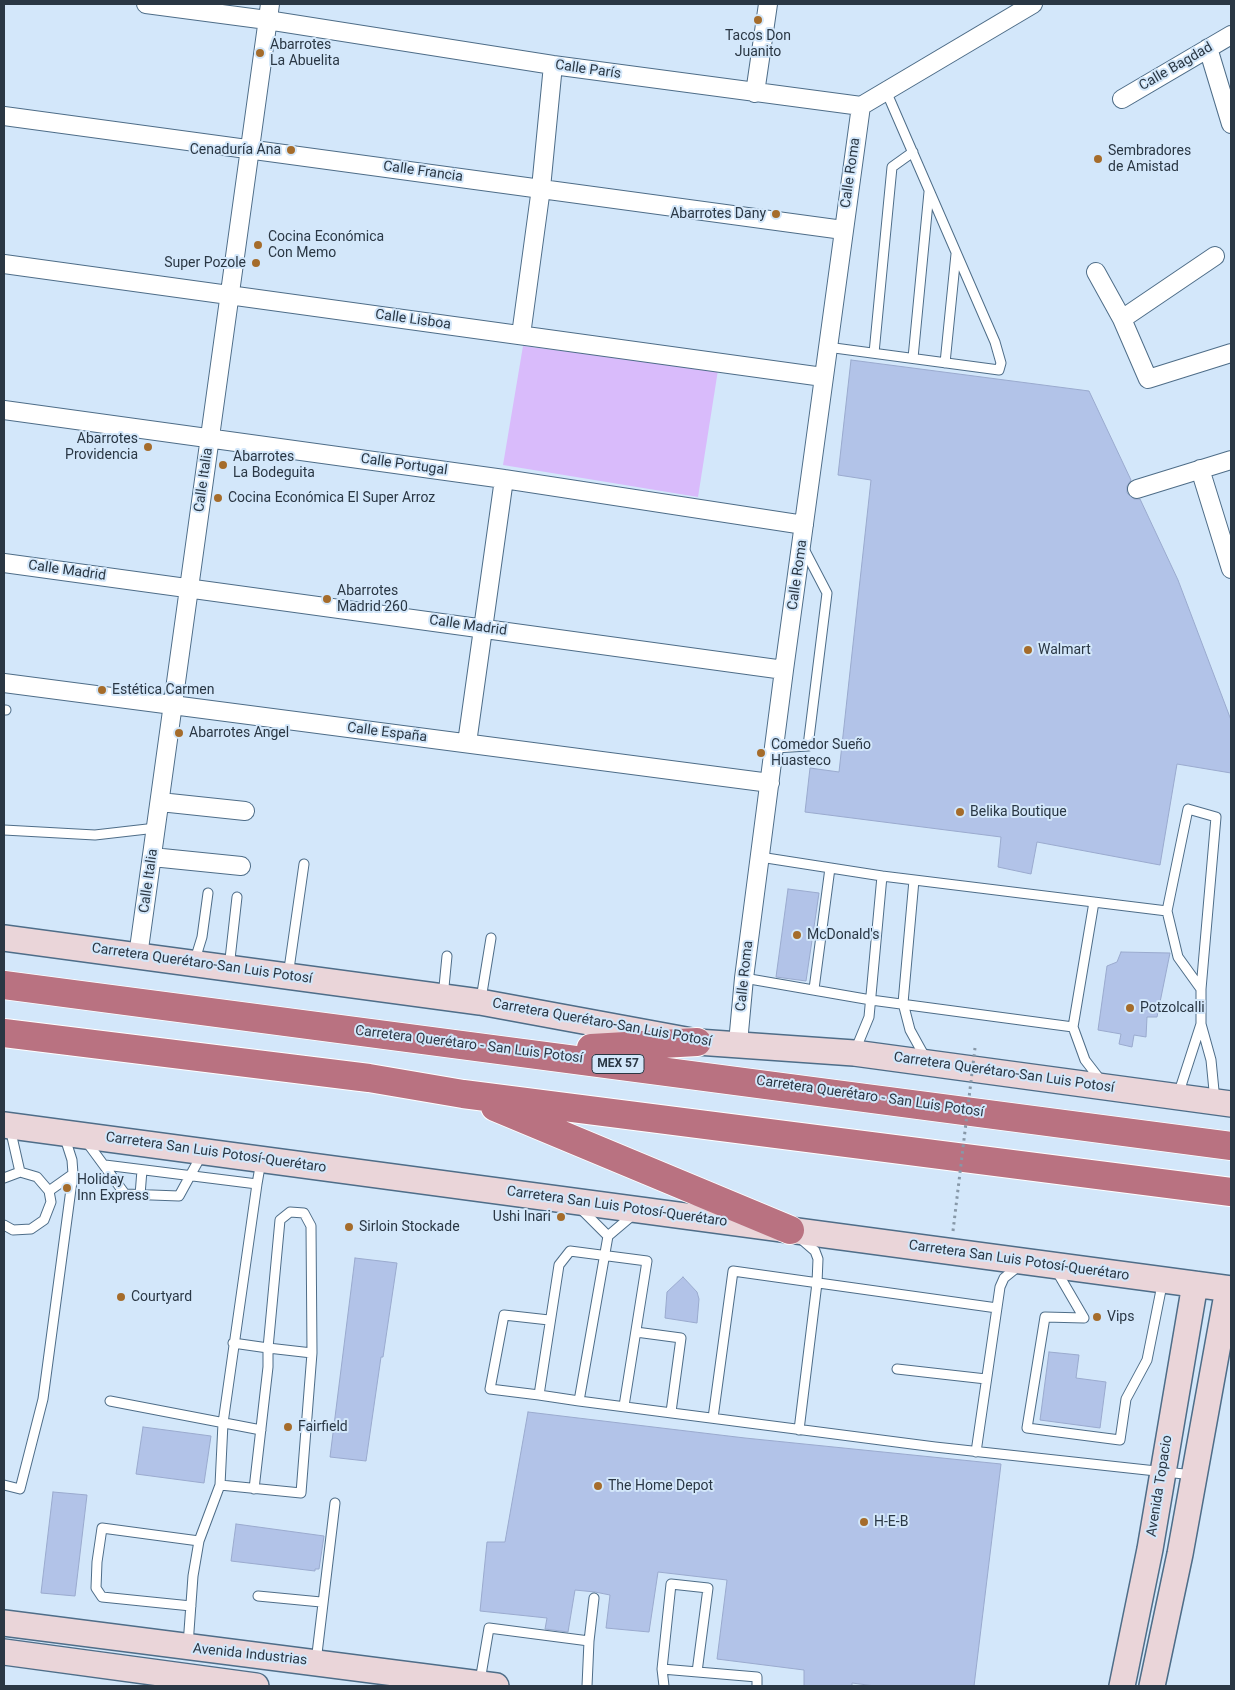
<!DOCTYPE html>
<html>
<head>
<meta charset="utf-8">
<style>
  body { margin:0 }
  #map { position:relative; width:1235px; height:1690px; overflow:hidden; background:#d3e7fa; font-family:Roboto,sans-serif }
  canvas { display:block }
  .frame { position:absolute; inset:0; border:5px solid #2a3744; pointer-events:none }
</style>
</head>
<body>
<div id="map">
<canvas width="1235" height="1690"></canvas>
<div class="frame"></div>
</div>
<script>
const context = document.querySelector('canvas').getContext('2d');
context.lineJoin = 'round';
function paint(path, color) {
  context.fillStyle = color;
  context.fill(path, 'evenodd');
}
function toPath(rows) {
  const path = new Path2D();
  for (const r of rows) {
    path.moveTo(r[0], r[1]);
    for (let i = 2; i < r.length; i += 2) path.lineTo(r[i], r[i + 1]);
  }
  return path;
}
function strokePath(path, color, width, dash) {
  context.strokeStyle = color;
  context.lineWidth = width;
  context.lineCap = dash ? 'butt' : 'round';
  context.setLineDash(dash || []);
  context.stroke(path);
}
function write(font, color, halo, rows, align = 'center') {
  context.font = font + ' Roboto,sans-serif';
  context.lineWidth = 4;
  context.setLineDash([]);
  context.textBaseline = 'middle';
  context.strokeStyle = halo;
  context.fillStyle = color;
  for (const [text, x, y, turn = 0] of rows) {
    context.save();
    context.translate(x, y);
    context.rotate((+turn || 0) * Math.PI / 180);
    context.textAlign = isNaN(turn) ? turn : align;
    if (halo) context.strokeText(text, 0, 0);
    context.fillText(text, 0, 0);
    context.restore();
  }
}
const green = toPath([
  [523,346,718,370,698,497,503,465]
]);
const building = toPath([
  [851,360,1089,391,1131,480,1127,486,1127,493,1134,499,1140,499,1178,580,1231,720,1231,773,1177,764,1160,865,1037,842,1031,874,998,867,1001,837,805,812,810,768,839,772,871,480,838,475,851,360],
  [788,889,819,893,806,981,776,977,788,889],
  [1121,952,1170,953,1157,1017,1147,1017,1146,1037,1134,1035,1132,1047,1119,1044,1121,1034,1098,1030,1107,966,1117,962,1121,952],
  [355,1258,397,1263,383,1357,381,1357,366,1461,330,1457,355,1258],
  [683,1277,697,1292,699,1299,697,1323,665,1318,667,1292,683,1277],
  [1049,1352,1079,1355,1076,1378,1106,1382,1100,1428,1040,1420,1049,1352],
  [528,1412,745,1438,1001,1464,974,1686,875,1686,852,1683,852,1686,804,1686,804,1670,717,1659,727,1580,658,1572,649,1632,606,1628,610,1595,595,1592,575,1590,568,1632,545,1629,547,1618,480,1611,487,1542,505,1542,528,1412],
  [143,1427,211,1436,204,1483,136,1474,143,1427],
  [53,1492,87,1495,75,1596,41,1593,53,1492],
  [236,1524,324,1536,319,1569,315,1569,315,1571,231,1561,236,1524]
]);
const lane = toPath([
  [827,347,999,370,1001,363,995,342,886,91],
  [874,353,892,167,913,152],
  [913,358,929,192],
  [945,363,956,254],
  [4,710,6,710],
  [775,748,808,746,827,593,803,547],
  [4,830,95,835,156,828],
  [760,857,882,876],
  [914,880,903,1003,910,1030,926,1059],
  [1167,911,1178,957,1201,989],
  [194,963,202,937,208,893],
  [229,968,237,897],
  [288,976,304,864],
  [744,978,871,1000,1073,1027,1094,902],
  [814,989,830,868],
  [443,997,447,956],
  [481,999,491,938],
  [1073,1027,1085,1060,1102,1082],
  [855,1051,869,1017,882,876,1167,911,1188,809,1216,817,1201,989,1201,1024,1211,1060,1215,1101],
  [1178,1095,1201,1024],
  [10,1128,20,1172],
  [86,1141,125,1194,179,1196,202,1154],
  [105,1165,257,1184,261,1161],
  [4,1178,20,1172,37,1177,49,1191,51,1202,44,1220,31,1229,13,1230,4,1225],
  [49,1191,73,1174,72,1160,64,1135],
  [140,1195,142,1170],
  [580,1208,608,1236],
  [634,1214,608,1236,579,1401,935,1447,1193,1475],
  [1056,1270,1084,1318,1045,1317,1027,1428,1120,1440,1126,1399,1147,1360,1163,1280],
  [549,1320,504,1315,490,1389,539,1395,559,1265,570,1251,647,1261,624,1406],
  [636,1332,681,1338,671,1412],
  [233,1343,268,1348,312,1353,311,1226,304,1213,290,1212,280,1220,268,1348,268,1367,254,1489],
  [897,1369,986,1379],
  [539,1395,579,1401],
  [110,1401,261,1430],
  [713,1418,733,1271,997,1308],
  [799,1430,817,1283,818,1259,815,1251,800,1238],
  [976,1452,1000,1287,1004,1278,1020,1265],
  [4,1485,20,1489,43,1399,73,1174],
  [220,1485,301,1493,312,1353],
  [258,1596,321,1602],
  [191,1606,102,1597,96,1588,97,1562,102,1528,199,1541],
  [589,1641,594,1598],
  [188,1645,193,1576,199,1541,220,1485,223,1423,257,1184],
  [316,1662,335,1503],
  [662,1669,671,1584,708,1588,697,1672],
  [480,1681,489,1628,589,1641,587,1686],
  [664,1686,662,1669,757,1677,757,1686]
]);
const street = toPath([
  [146,4,267,20,553,65,861,106,1033,4],
  [1208,48,1231,124],
  [755,93,768,4],
  [1122,99,1231,35],
  [4,116,843,230],
  [4,264,823,377],
  [1096,272,1122,319,1148,379,1231,353],
  [1122,319,1215,256],
  [521,335,541,188,553,65],
  [4,410,504,479,804,525],
  [1200,469,1231,569],
  [1137,489,1231,460],
  [4,563,784,670],
  [4,683,770,783],
  [467,743,504,479],
  [160,802,245,811],
  [152,857,241,866],
  [138,956,270,4],
  [738,1043,744,978,784,670,861,106]
]);
const secondary = toPath([
  [4,938,480,1002,697,1042,854,1053,1231,1104],
  [4,1125,1231,1289],
  [4,1623,496,1686],
  [4,1652,256,1686],
  [1122,1686,1150,1549,1195,1284],
  [1152,1686,1180,1554,1228,1289]
]);
const highway = toPath([
  [4,985,1231,1146],
  [4,1033,369,1078,463,1094,1231,1192],
  [591,1048,697,1042],
  [495,1107,790,1230]
]);
const pathBridge = toPath([
  [953,1231,975,1048]
]);
const markers = [
  [758,20,5,"#a56c2b"],
  [260,53,5,"#a56c2b"],
  [291,150,5,"#a56c2b"],
  [1098,159,5,"#a56c2b"],
  [776,214,5,"#a56c2b"],
  [258,245,5,"#a56c2b"],
  [256,263,5,"#a56c2b"],
  [148,447,5,"#a56c2b"],
  [223,465,5,"#a56c2b"],
  [218,498,5,"#a56c2b"],
  [327,599,5,"#a56c2b"],
  [1028,650,5,"#a56c2b"],
  [102,690,5,"#a56c2b"],
  [179,733,5,"#a56c2b"],
  [761,753,5,"#a56c2b"],
  [960,812,5,"#a56c2b"],
  [797,935,5,"#a56c2b"],
  [1130,1008,5,"#a56c2b"],
  [67,1188,5,"#a56c2b"],
  [561,1217,5,"#a56c2b"],
  [349,1227,5,"#a56c2b"],
  [121,1297,5,"#a56c2b"],
  [1097,1317,5,"#a56c2b"],
  [288,1427,5,"#a56c2b"],
  [598,1486,5,"#a56c2b"],
  [864,1522,5,"#a56c2b"]
];
const shields = [
  [618,1064,52]
];
const shieldNames = [
  ["MEX 57",618,1064]
];
const poiNames = [
  ["Tacos Don",758,36,"center"],
  ["Juanito",758,52,"center"],
  ["Abarrotes",270,45],
  ["La Abuelita",270,61],
  ["Cenaduría Ana",281,150,"right"],
  ["Sembradores",1108,151],
  ["de Amistad",1108,167],
  ["Abarrotes Dany",766,214,"right"],
  ["Cocina Económica",268,237],
  ["Con Memo",268,253],
  ["Super Pozole",246,263,"right"],
  ["Abarrotes",138,439,"right"],
  ["Providencia",138,455,"right"],
  ["Abarrotes",233,457],
  ["La Bodeguita",233,473],
  ["Cocina Económica El Super Arroz",228,498],
  ["Abarrotes",337,591],
  ["Madrid 260",337,607],
  ["Walmart",1038,650],
  ["Estética Carmen",112,690],
  ["Abarrotes Angel",189,733],
  ["Comedor Sueño",771,745],
  ["Huasteco",771,761],
  ["Belika Boutique",970,812],
  ["McDonald's",807,935],
  ["Potzolcalli",1140,1008],
  ["Holiday",77,1180],
  ["Inn Express",77,1196],
  ["Ushi Inari",551,1217,"right"],
  ["Sirloin Stockade",359,1227],
  ["Courtyard",131,1297],
  ["Vips",1107,1317],
  ["Fairfield",298,1427],
  ["The Home Depot",608,1486],
  ["H-E-B",874,1522]
];
const streetNames = [
  ["Calle Bagdad",1176,67,-30],
  ["Calle París",588,70,8],
  ["Calle Francia",423,172,8],
  ["Calle Roma",851,173,-82],
  ["Calle Lisboa",413,320,8],
  ["Calle Portugal",404,465,8],
  ["Calle Italia",204,480,-82],
  ["Calle Madrid",67,571,8],
  ["Calle Roma",798,575,-82],
  ["Calle Madrid",468,626,8],
  ["Calle España",387,733,7],
  ["Calle Italia",149,881,-82],
  ["Carretera Querétaro-San Luis Potosí",202,964,8],
  ["Calle Roma",745,976,-84],
  ["Carretera Querétaro-San Luis Potosí",602,1023,10],
  ["Carretera Querétaro - San Luis Potosí",469,1045,7],
  ["Carretera Querétaro-San Luis Potosí",1004,1073,8],
  ["Carretera Querétaro - San Luis Potosí",870,1097,8],
  ["Carretera San Luis Potosí-Querétaro",216,1153,8],
  ["Carretera San Luis Potosí-Querétaro",617,1207,8],
  ["Carretera San Luis Potosí-Querétaro",1019,1261,8],
  ["Avenida Topacio",1160,1486,-81],
  ["Avenida Industrias",250,1655,6]
];
paint(green, '#d9bbfb');
paint(building, '#b2c3e8');
strokePath(building, '#9aaace', 1);
strokePath(lane, '#4e6d88', 11);
strokePath(street, '#4e6d88', 20);
strokePath(secondary, '#4e6d88', 28);
strokePath(highway, '#fff', 30);
strokePath(lane, '#fff', 9);
strokePath(street, '#fff', 18);
strokePath(secondary, '#ead5d9', 25);
strokePath(highway, '#b97281', 28);
strokePath(pathBridge, '#8798a8', 3, [2.5, 4]);
for (const [x, y, r, color] of markers) {
  const dot = new Path2D();
  dot.arc(x, y, r, 0, 2 * Math.PI);
  context.fillStyle = color;
  context.fill(dot);
  strokePath(dot, '#d3e7fa', 2);
}
for (const [x, y, w] of shields) {
  const box = new Path2D();
  box.roundRect(x - w / 2, y - 9.5, w, 19, 4);
  context.fillStyle = '#d3e7fa';
  context.fill(box);
  strokePath(box, '#2a3744', 1);
}
write('bold 12px', '#2a3744', null, shieldNames);
write('14px', '#2a3744', '#d3e7fa', poiNames, 'left');
write('14px', '#2a3744', '#d3e7fa', streetNames);
</script>
</body>
</html>
